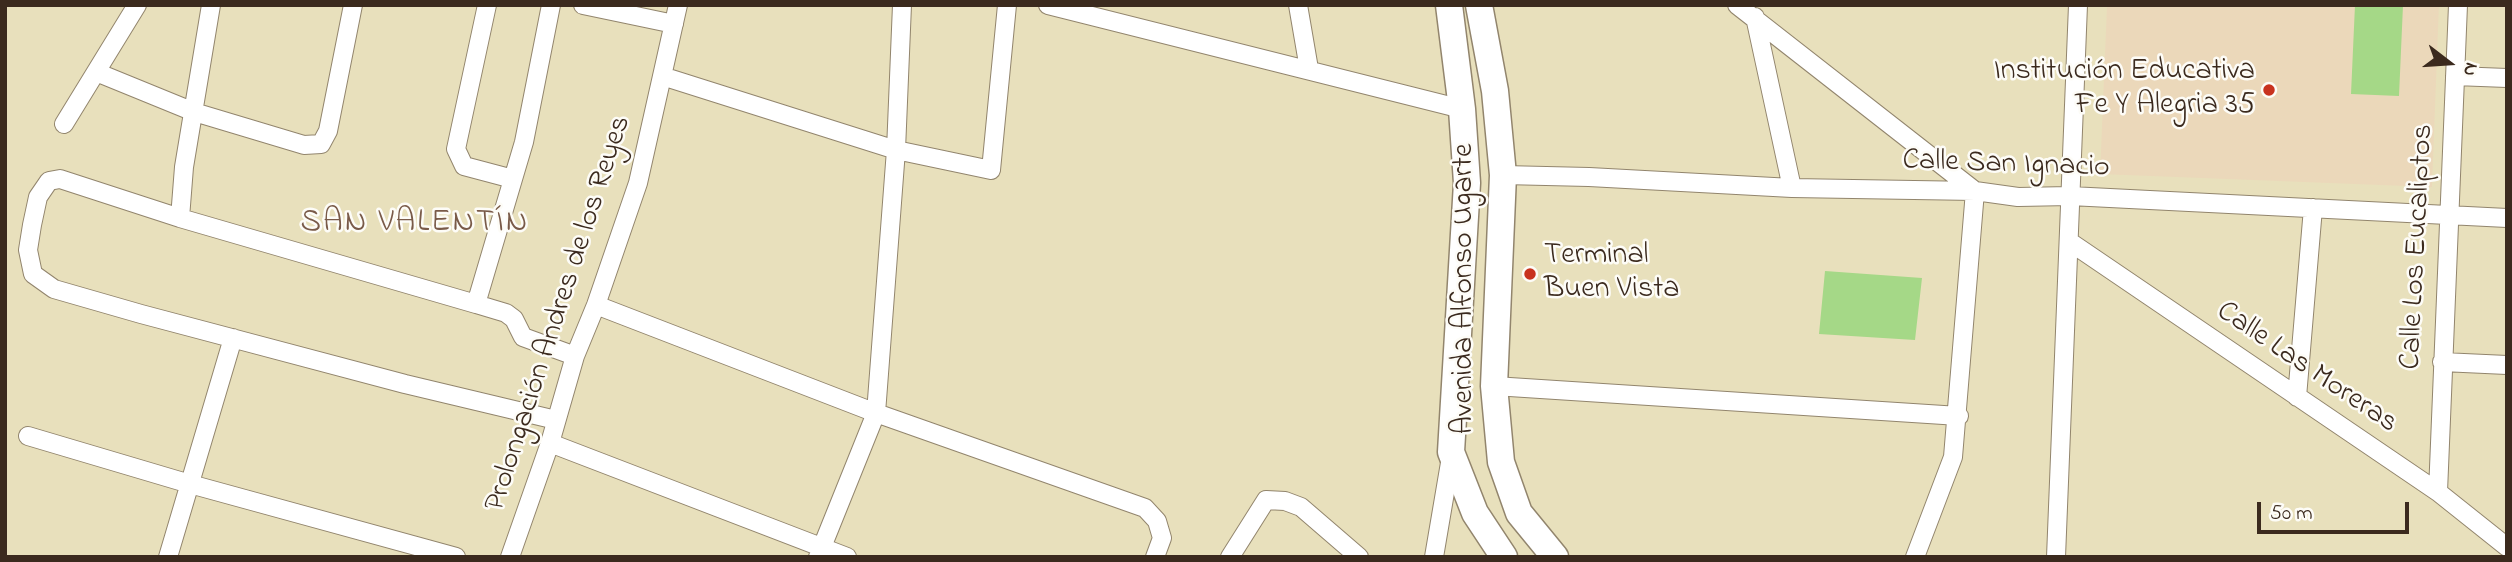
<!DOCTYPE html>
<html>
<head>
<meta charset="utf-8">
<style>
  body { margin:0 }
  #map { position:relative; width:2512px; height:562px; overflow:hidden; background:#e8e0bc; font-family:"Indie Flower",sans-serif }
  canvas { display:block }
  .frame { position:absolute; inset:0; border:7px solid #3b2a1e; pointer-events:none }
  .north { position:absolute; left:2414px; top:28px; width:70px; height:70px; -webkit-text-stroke:5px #fdfcf7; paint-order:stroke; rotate:107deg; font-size:19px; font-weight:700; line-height:28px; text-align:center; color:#3b2a1e }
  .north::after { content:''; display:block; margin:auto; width:24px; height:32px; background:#3b2a1e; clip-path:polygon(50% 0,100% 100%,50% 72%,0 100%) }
  .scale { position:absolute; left:2257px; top:502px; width:152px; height:32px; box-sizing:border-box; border:4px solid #3b2a1e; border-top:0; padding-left:9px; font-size:21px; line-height:24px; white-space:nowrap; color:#3b2a1e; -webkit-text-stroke:5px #fdfcf7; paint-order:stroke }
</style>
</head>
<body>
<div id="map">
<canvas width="2512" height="562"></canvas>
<div class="frame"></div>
<div class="north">N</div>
<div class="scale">50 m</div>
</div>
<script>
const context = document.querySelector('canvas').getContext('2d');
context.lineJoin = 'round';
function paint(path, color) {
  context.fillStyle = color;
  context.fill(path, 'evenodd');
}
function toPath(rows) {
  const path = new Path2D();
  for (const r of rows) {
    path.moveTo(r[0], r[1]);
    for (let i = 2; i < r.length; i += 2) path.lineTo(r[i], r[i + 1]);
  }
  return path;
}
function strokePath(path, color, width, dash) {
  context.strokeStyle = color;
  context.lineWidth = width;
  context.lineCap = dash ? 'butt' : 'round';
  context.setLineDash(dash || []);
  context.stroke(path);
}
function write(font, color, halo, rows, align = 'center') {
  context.font = font + ' "Indie Flower",sans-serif';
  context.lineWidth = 5;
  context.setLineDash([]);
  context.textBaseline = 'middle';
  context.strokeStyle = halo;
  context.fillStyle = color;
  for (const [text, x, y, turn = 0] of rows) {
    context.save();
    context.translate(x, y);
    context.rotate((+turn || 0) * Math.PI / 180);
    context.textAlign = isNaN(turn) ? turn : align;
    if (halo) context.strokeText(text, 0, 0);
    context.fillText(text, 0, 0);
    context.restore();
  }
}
const built = toPath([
  [2107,5,2439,5,2432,187,2100,174]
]);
const green = toPath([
  [2355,5,2403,5,2399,96,2351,94],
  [1825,271,1922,278,1915,340,1819,334]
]);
const street = toPath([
  [211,5,184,167,180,218,60,179,49,181,38,197,32,225,28,250,33,274,54,289,141,314,405,384,556,420],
  [487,5,456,149,464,166,513,179],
  [551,5,524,142,476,304,506,313,514,319,523,337,575,356],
  [583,5,674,24],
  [1048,5,1462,109],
  [1298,5,1309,69],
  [1737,5,1975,191,1953,457,1915,557],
  [1755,17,1792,188],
  [96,72,194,112,304,145,321,144,328,131,353,5],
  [662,76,896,150,991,170,1007,5],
  [2455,76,2507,78],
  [64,124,137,5],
  [1503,175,1589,177,1792,188,1975,191,2018,197,2070,196,2507,218],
  [180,218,476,304],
  [2070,242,2438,492,2507,547],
  [596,305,876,413,1145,508,1157,521,1162,538,1155,557],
  [2442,362,2507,365],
  [1494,386,1959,416],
  [2297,397,2313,208],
  [28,436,190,484,456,557],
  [550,443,847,557],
  [2438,492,2458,5],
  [168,557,233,338],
  [510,557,550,443,575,356,596,305,638,183,678,5],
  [818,557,876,413,896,150,902,5],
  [1230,557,1266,500,1285,501,1301,507,1359,557],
  [1434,557,1451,457],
  [2056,557,2078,5]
]);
const secondary = toPath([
  [1449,5,1462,109,1467,183,1451,452,1475,513,1504,557],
  [1479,5,1495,91,1503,175,1494,386,1501,462,1519,513,1555,557]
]);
const markers = [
  [2269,90,7,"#c8321e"],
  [1530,274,7,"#c8321e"]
];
const poiNames = [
  ["Institución Educativa",2255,73],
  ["Fe Y Alegria 35",2255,107],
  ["Terminal",1544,257,"left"],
  ["Buen Vista",1544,291,"left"]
];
const streetNames = [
  ["Calle San Ignacio",2006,166,2],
  ["Calle Los Eucaliptos",2419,247,-87],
  ["Avenida Alfonso Ugarte",1466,289,-90],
  ["Prolongación Andres de los Reyes",560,314,-72],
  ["Calle Las Moreras",2306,369,34]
];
const neighbourhoodNames = [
  ["SAN VALENTÍN",415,225]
];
paint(built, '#ebd8ba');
paint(green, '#a5d887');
strokePath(street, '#92856d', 20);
strokePath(secondary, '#92856d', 29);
strokePath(street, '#fff', 18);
strokePath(secondary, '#fff', 26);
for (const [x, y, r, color] of markers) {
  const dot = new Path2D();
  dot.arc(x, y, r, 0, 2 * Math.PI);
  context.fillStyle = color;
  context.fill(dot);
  strokePath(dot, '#fdfcf7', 2.5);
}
write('30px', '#3b2a1e', '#fdfcf7', poiNames, 'right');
write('30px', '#3b2a1e', '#fdfcf7', streetNames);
context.letterSpacing = '2px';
write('32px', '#795a48', '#fdfcf7', neighbourhoodNames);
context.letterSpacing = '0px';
</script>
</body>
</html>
